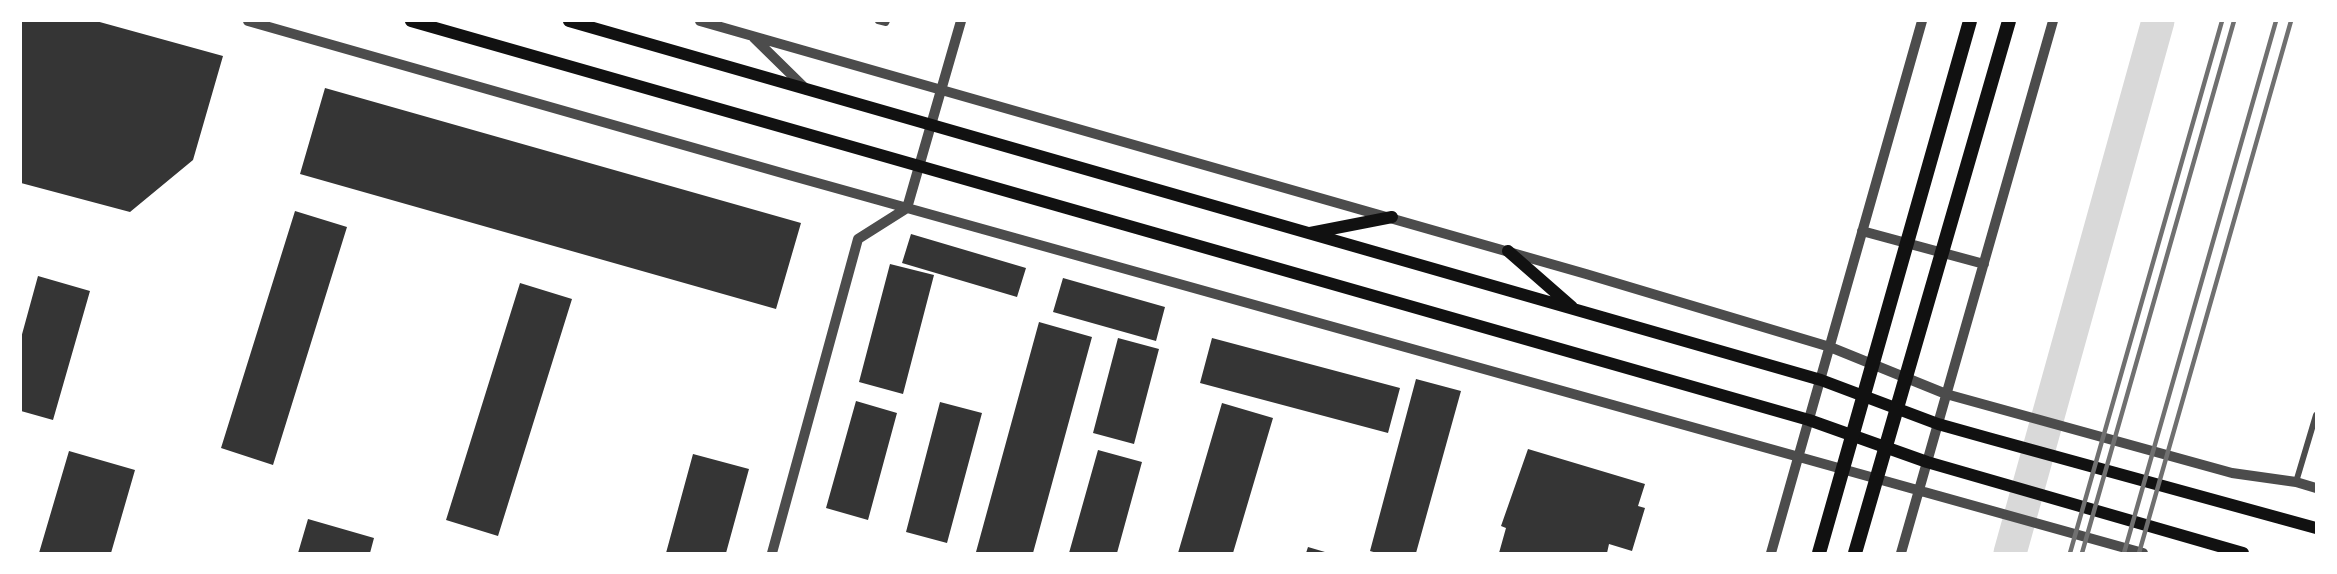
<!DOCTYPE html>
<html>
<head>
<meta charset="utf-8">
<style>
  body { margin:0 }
  #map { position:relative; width:2337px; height:574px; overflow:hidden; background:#fff; font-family:"Nunito Sans",sans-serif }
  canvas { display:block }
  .frame { position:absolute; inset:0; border:22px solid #fff; pointer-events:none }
</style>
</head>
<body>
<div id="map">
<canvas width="2337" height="574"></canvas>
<div class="frame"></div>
</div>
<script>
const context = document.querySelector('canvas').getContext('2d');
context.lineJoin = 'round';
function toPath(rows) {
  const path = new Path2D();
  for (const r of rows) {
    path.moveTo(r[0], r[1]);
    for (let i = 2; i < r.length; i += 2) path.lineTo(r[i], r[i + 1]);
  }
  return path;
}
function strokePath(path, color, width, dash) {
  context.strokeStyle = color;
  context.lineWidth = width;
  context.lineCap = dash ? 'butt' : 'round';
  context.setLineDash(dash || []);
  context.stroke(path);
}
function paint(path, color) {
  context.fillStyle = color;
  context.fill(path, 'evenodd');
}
const river = toPath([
  [2010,553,2158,21]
]);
const building = toPath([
  [21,21,96,21,223,56,193,160,130,212,21,183],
  [325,88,801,223,776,309,300,174],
  [295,211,347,227,273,465,221,448],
  [911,234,1026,268,1017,297,902,263],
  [890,264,934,275,903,394,859,382],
  [38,276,90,291,53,420,21,411,21,338],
  [1063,278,1165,307,1156,341,1053,312],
  [520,283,572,299,498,536,446,520],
  [1039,322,1092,337,1033,553,981,553,976,552],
  [1118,338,1159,349,1134,444,1093,433],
  [1212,338,1400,388,1388,433,1200,383],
  [1416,379,1461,391,1416,553,1377,553,1370,551],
  [856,401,897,413,868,520,826,508],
  [940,402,982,413,947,543,906,532],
  [1222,403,1273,418,1233,553,1178,553],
  [1528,449,1645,484,1638,506,1645,508,1632,551,1609,544,1607,553,1499,553,1506,528,1501,526],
  [1098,450,1142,462,1117,553,1069,553],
  [69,451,135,470,111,553,39,553],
  [693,454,749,469,726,553,666,553],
  [308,519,374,538,370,553,298,553],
  [1308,547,1325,552,1325,553,1306,553]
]);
const minor = toPath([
  [878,21,886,23,887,21],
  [2296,482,2316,415]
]);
const tertiary = toPath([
  [248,21,789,175,2143,553],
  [700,21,1586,274,1830,347,1946,394,2232,473,2296,482,2316,488],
  [754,38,807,90],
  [1862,231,1984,264],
  [772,553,858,239,907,208,961,21],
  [1771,553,1922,21],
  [1901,553,2053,21]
]);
const primary = toPath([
  [411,21,1809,420,1927,462,2243,553],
  [569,21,1821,380,1938,424,1988,438,2316,528],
  [1310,233,1392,217],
  [1508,251,1572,307]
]);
const trunk = toPath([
  [1819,553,1970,21],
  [1855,553,2009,21]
]);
const rail = toPath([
  [2070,553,2222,21],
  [2082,553,2234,21],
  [2124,553,2276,21],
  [2139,553,2291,21]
]);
strokePath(river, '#d9d9d9', 33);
paint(building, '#353535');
strokePath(minor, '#4c4c4c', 6);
strokePath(tertiary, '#4c4c4c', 10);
strokePath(primary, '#111', 12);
strokePath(trunk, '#111', 14);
strokePath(rail, '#707070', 4.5);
</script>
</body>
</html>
